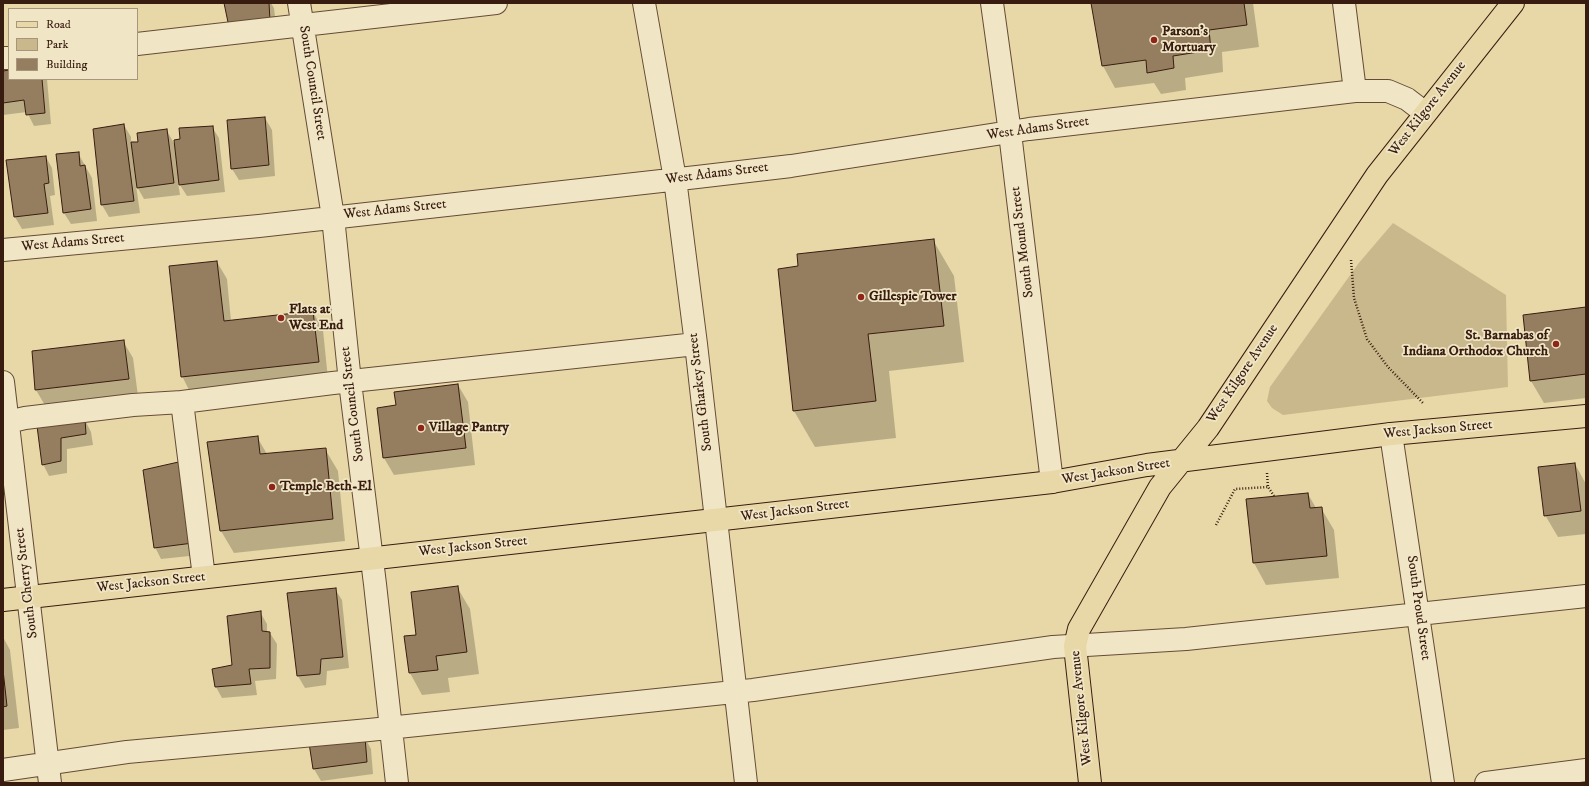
<!DOCTYPE html>
<html>
<head>
<meta charset="utf-8">
<style>
  body { margin:0 }
  #map { position:relative; width:1589px; height:786px; overflow:hidden; background:#e8d8a7; font-family:"IM FELL DW Pica",serif }
  canvas { display:block }
  .frame { position:absolute; inset:0; border:4px solid #391c10; pointer-events:none }
  .legend { position:absolute; left:8px; top:8px; width:130px; height:72px; box-sizing:border-box; background:#f0e6c6; border:1px solid #a7957d; margin:0; padding:5px 7px; list-style:none; font-size:12px; color:#391c10 }
  .legend li { display:flex; align-items:center; gap:8px; height:20px }
  .legend b { width:20px; border:1px solid #a7957d }
</style>
</head>
<body>
<div id="map">
<canvas width="1589" height="786"></canvas>
<div class="frame"></div>
<ul class="legend">
<li><b style="height:5px;background:#e8d8a7"></b>Road</li>
<li><b style="height:11px;background:#cab88d"></b>Park</li>
<li><b style="height:11px;background:#947e5f"></b>Building</li>
</ul>
</div>
<script>
const context = document.querySelector('canvas').getContext('2d');
context.lineJoin = 'round';
function paint(path, color) {
  context.fillStyle = color;
  context.fill(path, 'evenodd');
}
function toPath(rows) {
  const path = new Path2D();
  for (const r of rows) {
    path.moveTo(r[0], r[1]);
    for (let i = 2; i < r.length; i += 2) path.lineTo(r[i], r[i + 1]);
  }
  return path;
}
function strokePath(path, color, width, dash) {
  context.strokeStyle = color;
  context.lineWidth = width;
  context.lineCap = dash ? 'butt' : 'round';
  context.setLineDash(dash || []);
  context.stroke(path);
}
function write(font, color, halo, rows, align = 'center') {
  context.font = font + ' "IM FELL DW Pica",serif';
  context.lineWidth = 3.5;
  context.setLineDash([]);
  context.textBaseline = 'middle';
  context.strokeStyle = halo;
  context.fillStyle = color;
  for (const [text, x, y, turn = 0] of rows) {
    context.save();
    context.translate(x, y);
    context.rotate((+turn || 0) * Math.PI / 180);
    context.textAlign = isNaN(turn) ? turn : align;
    if (halo) context.strokeText(text, 0, 0);
    context.fillText(text, 0, 0);
    context.restore();
  }
}
const green = toPath([
  [1393,223,1506,295,1508,387,1283,415,1272,408,1267,401,1270,387,1358,264]
]);
const shadow = toPath([
  [225,3,271,3,274,8,277,33],
  [1092,3,1253,3,1259,47,1222,52,1223,72,1185,78,1186,90,1161,94,1154,83,1115,88,1103,66],
  [9,71,9,79,47,79,51,124,34,126,27,112,3,115,3,72],
  [265,118,272,130,275,176,239,180,232,169],
  [124,125,131,137,131,143,139,142,167,131,175,145,181,140,212,127,219,138,225,192,187,196,178,182,180,195,144,199,136,185,140,213,109,217,102,205],
  [78,153,92,178,97,221,71,224,64,213],
  [46,157,52,168,55,195,50,196,54,225,22,229,15,217,7,161],
  [933,240,954,276,964,362,889,371,896,438,815,447,794,411,799,267],
  [217,262,227,279,231,321,313,312,323,330,328,379,191,394,182,376],
  [1586,308,1586,398,1544,403,1531,381],
  [123,341,133,358,138,396,46,407,36,390,33,352],
  [458,385,468,402,475,465,394,475,384,458,397,406],
  [85,420,91,432,93,445,67,449,67,473,49,476,43,464,38,426],
  [257,437,267,454,325,449,338,471,345,541,234,553,221,531],
  [1575,464,1586,484,1586,534,1558,537,1545,515],
  [144,471,199,555,161,559,155,547],
  [1308,494,1316,508,1321,508,1334,530,1339,578,1266,585,1254,563],
  [457,587,470,609,479,674,448,678,450,692,422,695,410,673,405,637,418,636],
  [335,589,342,600,349,668,327,671,326,685,305,688,298,676,288,594],
  [260,612,267,624,267,632,270,633,277,644,276,679,255,681,257,695,222,698,216,687,233,666],
  [3,637,10,650,19,728,3,730],
  [365,738,371,749,373,774,321,781,314,769,310,744]
]);
const building = toPath([
  [224,3,269,3,270,21,229,27,224,3],
  [1091,3,1244,3,1247,25,1209,30,1211,50,1173,56,1174,68,1147,73,1146,60,1102,66,1091,3],
  [9,70,9,79,42,79,45,113,26,115,24,100,3,103,3,71,9,70],
  [265,117,269,165,231,169,227,120,265,117],
  [124,124,134,201,101,205,93,129,124,124],
  [213,126,219,180,179,185,174,140,180,139,179,128,213,126],
  [167,129,174,183,137,188,131,142,138,142,137,133,167,129],
  [79,152,80,166,85,165,91,209,63,213,56,154,79,152],
  [46,156,49,183,44,184,48,213,14,217,6,160,46,156],
  [934,239,944,326,868,334,876,401,793,411,778,269,798,266,797,254,934,239],
  [217,261,224,321,313,311,319,362,181,377,169,266,217,261],
  [1586,307,1586,374,1530,381,1523,315,1586,307],
  [124,340,129,379,35,390,32,351,124,340],
  [458,384,466,448,383,458,377,408,396,405,394,392,458,384],
  [85,419,86,434,61,438,61,461,42,465,37,426,85,419],
  [258,436,260,454,326,448,333,519,220,531,207,442,258,436],
  [183,461,193,543,154,548,143,470,183,461],
  [1575,463,1581,511,1544,516,1538,467,1575,463],
  [1308,493,1310,508,1322,507,1327,556,1253,563,1246,499,1308,493],
  [458,586,467,652,436,656,438,670,409,673,404,636,416,635,411,592,458,586],
  [336,588,343,657,321,659,320,674,297,676,287,593,336,588],
  [261,611,262,631,270,632,270,668,249,669,251,684,215,687,212,669,232,665,227,616,261,611],
  [3,670,7,706,3,707,3,670],
  [365,737,367,762,313,769,309,743,365,737]
]);
const path = toPath([
  [1351,260,1354,298,1367,339,1388,367,1423,403],
  [1267,473,1268,487,1274,496],
  [1216,525,1235,489,1268,487]
]);
const minor = toPath([
  [299,3,333,217,350,382,375,584,397,783],
  [644,3,675,179,696,344,746,783],
  [992,3,1010,133,1052,482],
  [1344,3,1355,91],
  [137,44,496,3],
  [3,58,9,58],
  [3,250,259,226,697,177,791,166,1029,129,1355,91,1388,91,1407,99,1424,112],
  [3,382,50,783],
  [182,402,204,577],
  [8,422,25,418,133,405,182,402,333,383,696,344],
  [1391,434,1443,783],
  [3,770,127,752,369,730,753,690,1053,647,1186,639,1586,596],
  [1486,783,1586,770]
]);
const major = toPath([
  [3,600,1052,482,1147,465,1391,434,1586,416],
  [1090,783,1075,646,1079,629,1160,487,1208,428,1377,175,1513,3]
]);
const markers = [
  [1154,40,4,"#8f2418"],
  [861,297,4,"#8f2418"],
  [281,318,4,"#8f2418"],
  [1556,344,4,"#8f2418"],
  [421,428,4,"#8f2418"],
  [272,487,4,"#8f2418"]
];
const poiNames = [
  ["Parson's",1162,32],
  ["Mortuary",1162,48],
  ["Gillespie Tower",869,297],
  ["Flats at",289,310],
  ["West End",289,326],
  ["St. Barnabas of",1548,336,"right"],
  ["Indiana Orthodox Church",1548,352,"right"],
  ["Village Pantry",429,428],
  ["Temple Beth-El",280,487]
];
const streetNames = [
  ["South Council Street",312,83,81],
  ["West Kilgore Avenue",1428,109,-52],
  ["West Adams Street",1038,129,-8],
  ["West Adams Street",717,174,-7],
  ["West Adams Street",395,210,-6],
  ["South Mound Street",1023,242,-97],
  ["West Adams Street",73,243,-5],
  ["West Kilgore Avenue",1243,374,-56],
  ["South Gharkey Street",701,392,-97],
  ["South Council Street",353,404,-97],
  ["West Jackson Street",1438,430,-5],
  ["West Jackson Street",1116,472,-9],
  ["West Jackson Street",795,511,-7],
  ["West Jackson Street",473,547,-6],
  ["South Cherry Street",27,583,-97],
  ["West Jackson Street",151,583,-6],
  ["South Proud Street",1418,608,82],
  ["West Kilgore Avenue",1082,708,-96]
];
paint(green, '#cab88d');
paint(shadow, '#0003');
paint(building, '#947e5f');
strokePath(building, '#391c10', 1);
strokePath(minor, '#654b36', 24);
strokePath(major, '#391c10', 24);
strokePath(path, '#391c10', 2.5, [1, 2]);
strokePath(minor, '#f0e6c6', 22);
strokePath(major, '#e8d8a7', 22);
for (const [x, y, r, color] of markers) {
  const dot = new Path2D();
  dot.arc(x, y, r, 0, 2 * Math.PI);
  context.fillStyle = color;
  context.fill(dot);
  strokePath(dot, '#f0e6c6', 1.5);
}
write('bold 14px', '#391c10', '#f0e6c6', poiNames, 'left');
write('14px', '#391c10', '#f0e6c6', streetNames);
</script>
</body>
</html>
